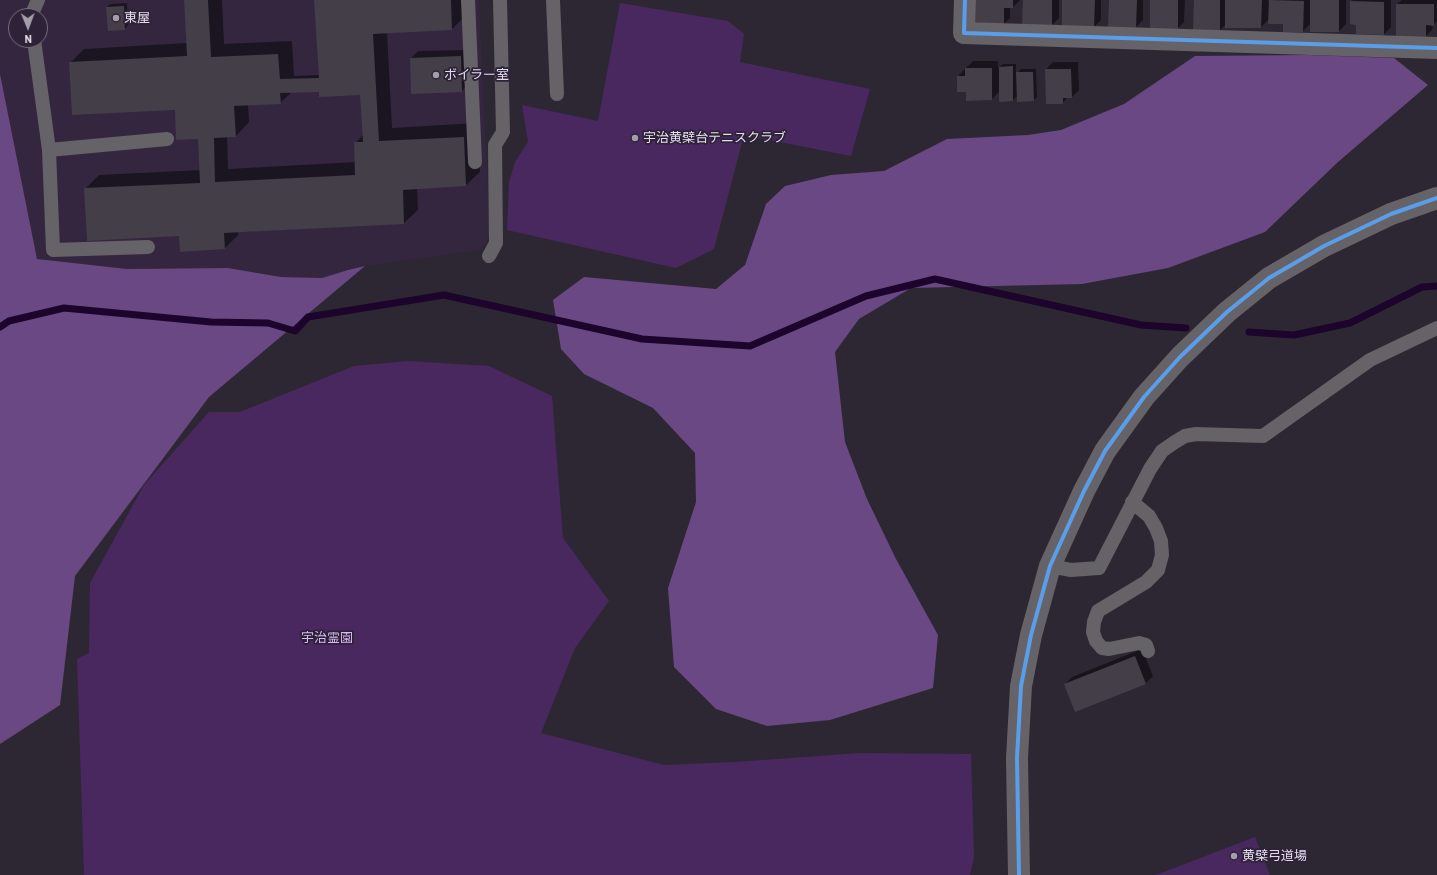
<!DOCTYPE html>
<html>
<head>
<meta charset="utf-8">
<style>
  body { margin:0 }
  #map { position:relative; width:1437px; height:875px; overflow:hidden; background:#2d2733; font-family:Barlow,sans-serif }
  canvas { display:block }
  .north { position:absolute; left:8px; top:8px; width:40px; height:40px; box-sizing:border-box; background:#2e2238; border:1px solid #766c7f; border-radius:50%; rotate:179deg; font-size:11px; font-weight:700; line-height:16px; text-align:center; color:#e3dcea }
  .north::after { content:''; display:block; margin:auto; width:14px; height:18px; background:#a39daa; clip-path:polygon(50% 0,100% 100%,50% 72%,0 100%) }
</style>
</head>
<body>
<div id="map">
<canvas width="1437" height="875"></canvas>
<div class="north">N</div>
</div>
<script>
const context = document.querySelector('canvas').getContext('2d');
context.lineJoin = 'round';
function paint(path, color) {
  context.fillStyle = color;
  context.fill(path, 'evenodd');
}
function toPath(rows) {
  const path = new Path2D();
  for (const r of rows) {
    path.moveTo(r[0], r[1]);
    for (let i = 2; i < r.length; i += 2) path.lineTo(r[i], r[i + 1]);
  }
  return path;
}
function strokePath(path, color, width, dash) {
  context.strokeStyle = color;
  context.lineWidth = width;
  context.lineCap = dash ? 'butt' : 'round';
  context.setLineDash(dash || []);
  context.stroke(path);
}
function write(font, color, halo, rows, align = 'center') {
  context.font = font + ' Barlow,"Noto Sans JP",sans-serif';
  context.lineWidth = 3.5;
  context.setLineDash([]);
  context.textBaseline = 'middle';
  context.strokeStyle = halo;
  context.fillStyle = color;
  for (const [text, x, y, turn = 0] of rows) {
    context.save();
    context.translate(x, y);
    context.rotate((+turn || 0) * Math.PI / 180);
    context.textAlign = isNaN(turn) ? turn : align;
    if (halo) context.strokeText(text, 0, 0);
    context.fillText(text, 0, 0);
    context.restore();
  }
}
const built = toPath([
  [0,0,479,0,490,235,480,250,365,266,348,270,322,278,281,277,228,268,127,269,37,259,0,74],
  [16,16,40,16,40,40,16,40]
]);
const green = toPath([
  [620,3,728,21,744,34,740,62,870,89,851,156,744,135,714,249,676,268,507,230,509,182,515,162,528,142,522,105,598,121],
  [408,361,489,366,552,396,563,538,609,601,575,648,541,733,664,765,735,762,860,753,971,754,974,857,970,875,84,875,77,659,89,653,90,583,144,485,209,412,240,412,354,366],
  [1255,837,1270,875,1156,875]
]);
const forest = toPath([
  [1308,55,1394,58,1428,85,1338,162,1265,232,1168,268,1082,284,911,288,859,319,835,352,845,442,867,499,896,559,938,635,933,688,830,720,767,726,716,709,674,667,668,588,696,502,695,453,653,408,584,374,561,349,553,300,584,277,716,289,745,265,766,204,785,186,831,175,884,171,947,139,1028,135,1061,130,1124,104,1195,56],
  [0,74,37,259,127,269,228,268,281,277,322,278,348,270,365,266,209,397,75,576,60,705,0,744]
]);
const shadow = toPath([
  [185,0,222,0,224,44,292,41,294,76,319,75,315,0,465,0,466,15,452,29,387,32,392,128,477,123,480,172,466,185,417,188,418,210,404,223,238,232,238,235,225,248,180,235,85,189,99,175,201,170,199,138,176,108,70,63,84,49,187,43],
  [320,89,361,94,364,134,355,143,356,162,228,169,227,136,236,136,249,122,248,105,280,103,292,92],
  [977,0,1020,0,1013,7,1010,7,1010,18,1003,25],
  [1024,0,1059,0,1059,18,1052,25],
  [1063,0,1101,0,1101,20,1094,27],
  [1110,0,1143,0,1143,20,1136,27],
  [1151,0,1185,0,1184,22,1177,29],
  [1195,0,1268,0,1268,2,1270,0,1346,0,1346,24,1339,31,1311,23,1303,31,1269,19,1261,27,1226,24,1220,30],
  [1353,0,1391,0,1391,27,1384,34,1357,24,1351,2],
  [1402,0,1437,0,1437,21,1433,25,1432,30,1425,37,1397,4],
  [127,3,128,25,125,29,107,7,110,4],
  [467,50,469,84,462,91,411,58,418,51],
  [973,61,998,61,998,68,1003,64,1016,64,1016,74,1021,69,1036,69,1037,97,1034,100,1018,96,1013,100,1000,101,1000,91,992,99,967,91,958,76],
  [1053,62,1078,62,1079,90,1072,97,1068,97,1063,103,1047,103,1046,69],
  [1142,649,1153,676,1146,683,1065,684,1072,677]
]);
const stream = toPath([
  [0,327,9,321,64,308,211,322,268,323,295,331,308,317,444,295,642,339,750,346,866,296,935,279,1141,325,1186,328],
  [1249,332,1294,335,1350,323,1422,287,1437,286]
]);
const building = toPath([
  [184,0,208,0,211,57,278,54,280,79,319,78,314,0,451,0,452,30,373,34,379,141,464,137,466,186,403,190,404,224,224,233,225,249,180,252,179,236,87,241,84,188,200,183,198,139,176,140,175,110,72,115,69,62,187,56],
  [319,92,319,97,360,95,363,142,354,142,355,175,215,182,214,138,236,137,234,106,281,104,280,93],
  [976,0,1013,0,1013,8,1004,8,1004,26,975,26],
  [1023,0,1052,0,1052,26,1022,26],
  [1062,0,1095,0,1094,28,1062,27],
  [1109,0,1137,0,1136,28,1108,27],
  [1150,0,1178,0,1178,30,1150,29],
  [1194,0,1220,0,1220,31,1193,31],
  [1225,0,1262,0,1261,28,1225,28],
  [1269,0,1304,1,1303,32,1283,32,1283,24,1268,24],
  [1310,0,1339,0,1339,32,1310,32],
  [1350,1,1384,2,1384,35,1356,34,1356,25,1350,24],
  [1396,4,1434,4,1434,26,1426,25,1426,38,1396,38],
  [124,6,125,30,108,31,106,7],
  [461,56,462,92,411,94,410,58],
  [1013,66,1013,101,999,102,999,67],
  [965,68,992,68,992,100,966,101,966,92,957,92,957,76,965,76],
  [1045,69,1071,69,1072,98,1063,98,1063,104,1046,104],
  [1016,72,1033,72,1034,101,1017,102],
  [1135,656,1146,684,1075,712,1064,684]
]);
const service = toPath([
  [468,0,475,162],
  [553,0,557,94],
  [31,16,38,0],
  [34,40,49,150,53,250,148,247],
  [49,150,167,139],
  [489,256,496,243,495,145,503,132,500,0],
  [1132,502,1149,516,1156,528,1161,541,1162,555,1158,570,1146,582,1098,611,1094,622,1093,632,1096,641,1102,648,1109,649,1139,643,1146,645,1148,651],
  [1050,566,1071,570,1099,568,1150,469,1162,451,1175,442,1185,436,1196,434,1263,436,1370,360,1437,328]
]);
const minor = toPath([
  [965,0,964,33,1437,48]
]);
const tertiary = toPath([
  [1019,875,1017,758,1021,686,1031,635,1050,566,1084,491,1105,451,1144,397,1180,357,1227,312,1269,278,1324,246,1391,214,1437,198]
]);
const cycleway = toPath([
  [965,0,964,33,1437,48],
  [1019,875,1017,758,1021,686,1031,635,1050,566,1084,491,1105,451,1144,397,1180,357,1227,312,1269,278,1324,246,1391,214,1437,198]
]);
const markers = [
  [116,18,4,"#a39daa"],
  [436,75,4,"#a39daa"],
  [635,138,4,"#a39daa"],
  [1234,856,4,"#a39daa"]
];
const poiNames = [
  ["東屋",124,18],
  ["ボイラー室",444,75],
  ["宇治黄檗台テニスクラブ",643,138],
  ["黄檗弓道場",1242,856]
];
const parkNames = [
  ["宇治霊園",327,638]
];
paint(built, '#34263f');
paint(green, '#492860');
paint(forest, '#694883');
paint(shadow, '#0007');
strokePath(stream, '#1c042d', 7);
paint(building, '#433e48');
strokePath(service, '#656268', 14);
strokePath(minor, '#656268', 22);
strokePath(tertiary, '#656268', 22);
strokePath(cycleway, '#5a9eea', 4);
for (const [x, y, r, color] of markers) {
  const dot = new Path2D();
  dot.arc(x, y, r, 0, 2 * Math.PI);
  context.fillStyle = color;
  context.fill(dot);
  strokePath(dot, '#2e2238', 1.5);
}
write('13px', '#e3dcea', '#2e2238', poiNames, 'left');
write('13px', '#d6b8f2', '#2e2238', parkNames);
</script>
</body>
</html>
